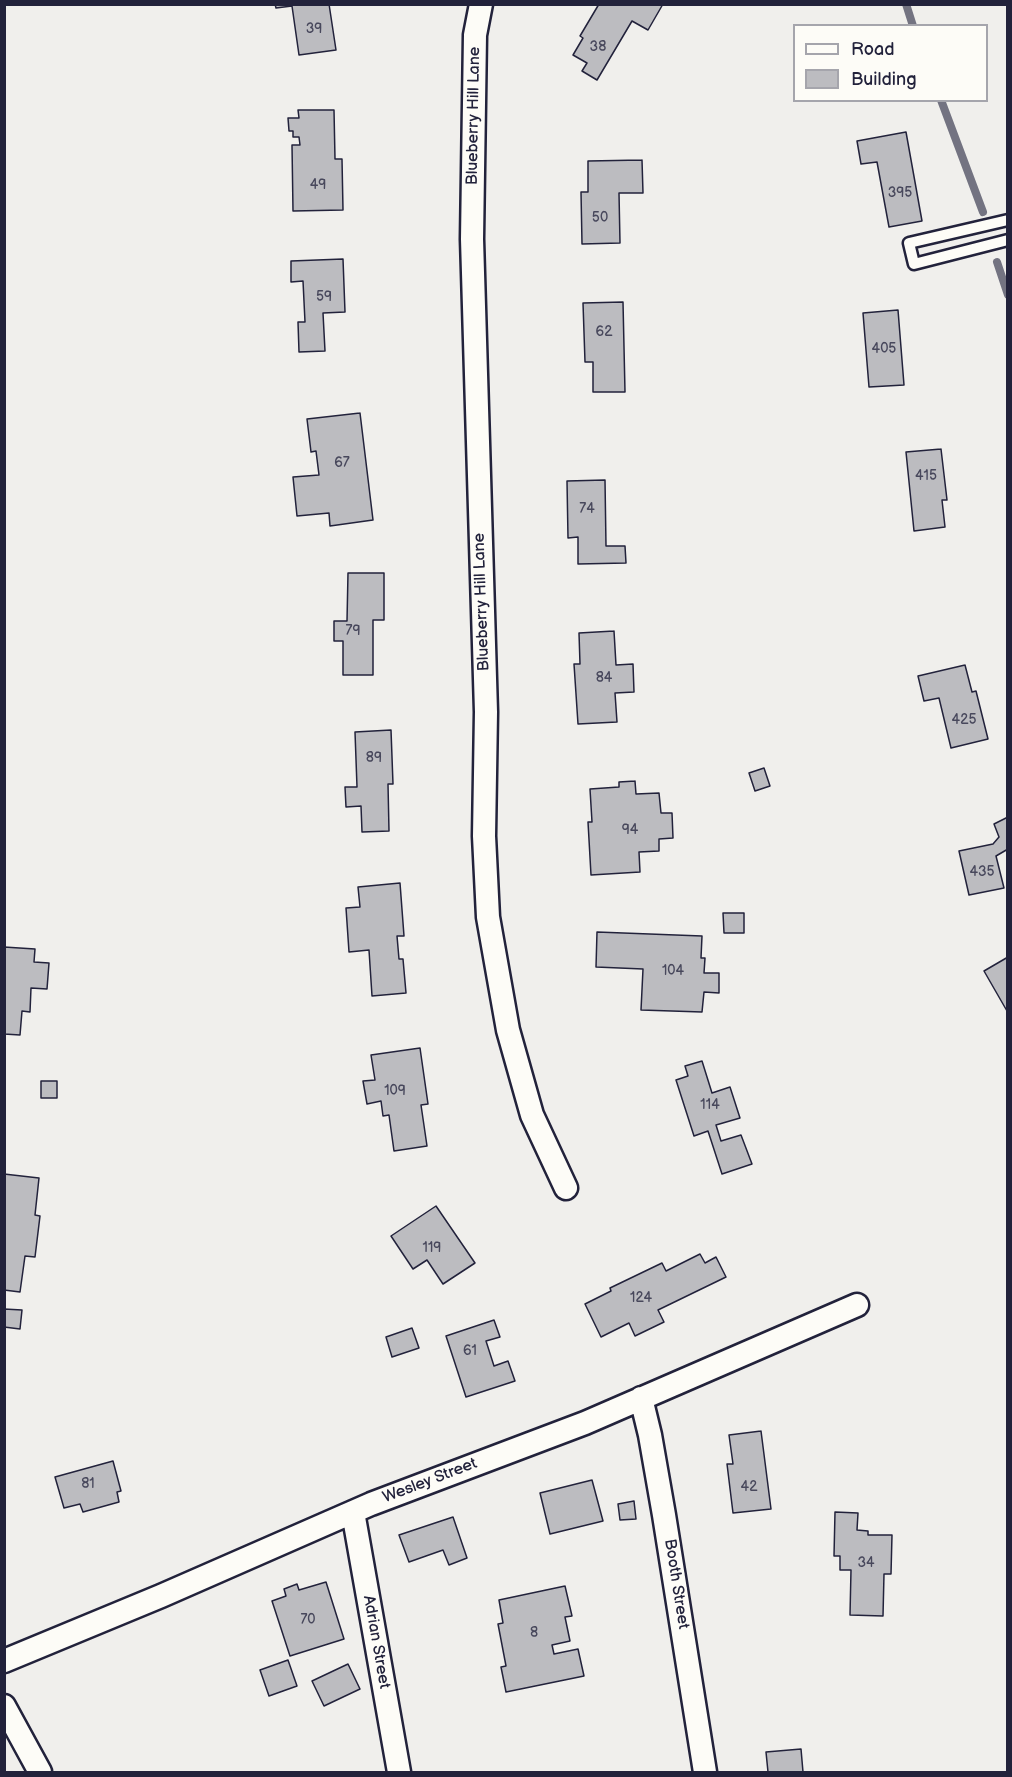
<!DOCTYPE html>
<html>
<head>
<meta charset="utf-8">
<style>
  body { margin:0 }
  #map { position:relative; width:1012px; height:1777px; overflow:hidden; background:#f0efec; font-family:"Balsamiq Sans",sans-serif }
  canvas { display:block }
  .frame { position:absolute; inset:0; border:6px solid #22223b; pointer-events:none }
  .legend { position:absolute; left:793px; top:24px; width:195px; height:78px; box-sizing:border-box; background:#fdfcf7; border:2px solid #a5a5ac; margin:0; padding:8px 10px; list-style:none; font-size:18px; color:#22223b }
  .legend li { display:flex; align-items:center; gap:12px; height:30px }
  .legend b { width:30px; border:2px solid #a5a5ac }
</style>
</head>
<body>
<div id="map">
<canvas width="1012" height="1777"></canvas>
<div class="frame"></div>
<ul class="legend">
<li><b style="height:8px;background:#fdfcf7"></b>Road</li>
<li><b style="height:16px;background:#bcbcc0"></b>Building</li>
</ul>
</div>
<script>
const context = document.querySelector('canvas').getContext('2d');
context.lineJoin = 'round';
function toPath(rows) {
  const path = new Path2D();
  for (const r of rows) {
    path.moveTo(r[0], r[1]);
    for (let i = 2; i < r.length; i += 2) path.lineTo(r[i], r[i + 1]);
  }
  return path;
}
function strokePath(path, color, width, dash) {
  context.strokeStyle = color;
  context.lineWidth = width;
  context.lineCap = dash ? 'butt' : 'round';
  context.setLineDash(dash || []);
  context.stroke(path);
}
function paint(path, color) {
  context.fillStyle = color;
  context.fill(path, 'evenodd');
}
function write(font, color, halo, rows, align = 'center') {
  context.font = font + ' "Balsamiq Sans",sans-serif';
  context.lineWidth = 4.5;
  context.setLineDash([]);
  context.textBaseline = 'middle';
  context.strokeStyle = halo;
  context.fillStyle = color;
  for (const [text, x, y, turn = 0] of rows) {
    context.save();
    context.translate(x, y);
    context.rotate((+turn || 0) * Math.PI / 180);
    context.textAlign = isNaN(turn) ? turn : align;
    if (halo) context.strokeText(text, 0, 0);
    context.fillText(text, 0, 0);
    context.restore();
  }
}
const stream = toPath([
  [906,4,913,26],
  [941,100,983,212],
  [997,262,1008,295]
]);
const building = toPath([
  [275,4,329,4,336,50,299,55,292,6,276,8,275,4],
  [599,4,663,4,648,30,632,21,597,80,582,71,587,63,573,55,583,38,580,36,599,4],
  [298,110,334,110,335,159,342,159,343,210,293,211,292,145,300,145,299,137,293,137,293,131,289,131,288,118,299,118,298,110],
  [906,132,922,221,889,227,877,162,861,164,857,141,906,132],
  [642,160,643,193,619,193,620,243,582,244,581,192,588,192,588,161,642,160],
  [343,259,345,312,323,313,325,351,299,352,298,322,305,322,303,281,291,282,291,261,343,259],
  [623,302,625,392,593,392,593,362,585,362,583,303,623,302],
  [898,310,904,385,869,387,863,313,898,310],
  [360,413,373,520,330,526,329,513,297,516,293,477,319,475,316,451,311,452,307,419,360,413],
  [941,449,947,500,942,500,945,527,914,531,906,452,941,449],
  [605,480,606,546,625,546,626,563,578,564,578,537,568,538,567,481,605,480],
  [348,573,384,573,384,620,373,620,373,675,343,675,343,641,334,641,334,621,347,621,348,573],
  [614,631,616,665,633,664,634,692,615,693,617,722,578,724,574,664,580,664,579,633,614,631],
  [965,665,972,692,976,691,988,739,951,748,939,698,924,701,918,676,965,665],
  [391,730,393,784,388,784,389,831,362,832,361,806,346,807,345,787,357,787,355,732,391,730],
  [764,768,770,786,755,791,749,773,764,768],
  [635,781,636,794,659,793,661,813,672,813,673,838,659,839,659,851,639,852,640,872,591,875,588,822,592,822,590,789,619,787,619,782,635,781],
  [1008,817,1008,849,996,856,1004,888,969,895,959,851,993,844,999,837,994,824,1008,817],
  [400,883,404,936,397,936,399,959,403,959,406,993,372,996,369,950,349,952,346,908,360,907,358,887,400,883],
  [723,913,744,913,744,933,724,933,723,913],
  [597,932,702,936,701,958,705,958,704,973,719,973,719,993,704,992,702,1012,641,1010,643,969,596,967,597,932],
  [4,947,35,949,34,962,49,963,47,989,31,988,30,1012,22,1011,20,1035,4,1034,4,947],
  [1008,957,1008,1011,1007,1011,984,971,1008,957],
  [420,1048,428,1104,421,1105,427,1146,394,1151,389,1115,383,1116,381,1101,367,1104,363,1081,375,1080,371,1055,420,1048],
  [702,1061,712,1093,730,1087,740,1118,716,1125,721,1141,741,1135,752,1164,722,1174,708,1131,694,1136,676,1080,688,1076,685,1066,702,1061],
  [41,1081,57,1081,57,1098,41,1098,41,1081],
  [4,1174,39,1178,35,1215,40,1216,35,1257,25,1256,20,1292,4,1290,4,1174],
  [436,1206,475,1263,443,1284,427,1260,413,1269,391,1236,436,1206],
  [700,1254,705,1263,716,1257,726,1277,658,1310,664,1322,635,1336,629,1323,601,1337,585,1304,611,1291,610,1288,662,1263,666,1271,700,1254],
  [4,1309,22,1310,20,1329,4,1327,4,1309],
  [494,1320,500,1337,486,1341,494,1366,508,1361,515,1381,466,1397,446,1336,494,1320],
  [412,1328,419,1348,392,1357,386,1337,412,1328],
  [761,1431,771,1509,733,1513,727,1464,733,1464,729,1435,761,1431],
  [113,1461,121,1491,117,1492,119,1502,83,1512,80,1504,64,1508,55,1477,113,1461],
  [592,1480,603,1521,550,1534,540,1493,592,1480],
  [634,1501,636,1519,620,1520,618,1504,634,1501],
  [835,1512,858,1513,857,1530,868,1531,868,1535,892,1535,891,1574,884,1574,883,1616,850,1615,851,1570,840,1570,840,1556,834,1556,835,1512],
  [453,1517,467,1558,449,1565,443,1550,409,1562,399,1535,453,1517],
  [326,1582,344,1639,290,1656,272,1601,286,1596,284,1589,297,1584,299,1590,326,1582],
  [565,1586,572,1616,565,1617,570,1641,552,1645,554,1654,578,1649,584,1676,506,1692,501,1667,506,1666,498,1624,503,1623,499,1600,565,1586],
  [288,1660,297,1686,269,1696,260,1670,288,1660],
  [348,1664,360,1689,324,1706,312,1681,348,1664],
  [801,1749,803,1772,768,1772,766,1752,801,1749]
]);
const service = toPath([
  [1008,220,909,243,914,264,1008,240]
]);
const minor = toPath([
  [481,4,475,35,472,239,486,712,484,836,488,917,508,1030,532,1115,566,1188],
  [641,1398,650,1435,664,1515,705,1772],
  [353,1512,399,1772],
  [4,1661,161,1596,371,1504,585,1423,857,1305],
  [4,1706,40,1772]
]);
const numberNames = [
  ["39",314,29],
  ["38",598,47],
  ["49",318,185],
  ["395",900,193],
  ["50",600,218],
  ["59",324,297],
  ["62",604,332],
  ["405",884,349],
  ["67",342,463],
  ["415",926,476],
  ["74",587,509],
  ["79",353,631],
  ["84",604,678],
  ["425",964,720],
  ["89",374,758],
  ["94",630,830],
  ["435",982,872],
  ["104",673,971],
  ["109",395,1091],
  ["114",710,1105],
  ["119",432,1248],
  ["124",641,1298],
  ["61",470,1351],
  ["81",88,1484],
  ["42",749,1487],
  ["34",866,1563],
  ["70",308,1620],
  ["8",534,1633]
];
const streetNames = [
  ["Blueberry Hill Lane",474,116,-89],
  ["Blueberry Hill Lane",482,602,-92],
  ["Wesley Street",430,1481,-21],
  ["Booth Street",676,1584,81],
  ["Adrian Street",376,1642,80]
];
strokePath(stream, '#737381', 8);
paint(building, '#bcbcc0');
strokePath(building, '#22223b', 1.5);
strokePath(service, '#22223b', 15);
strokePath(minor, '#22223b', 27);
strokePath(service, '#fdfcf7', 10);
strokePath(minor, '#fdfcf7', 22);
write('14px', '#48485c', null, numberNames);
write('16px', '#22223b', '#fdfcf7', streetNames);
</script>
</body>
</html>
